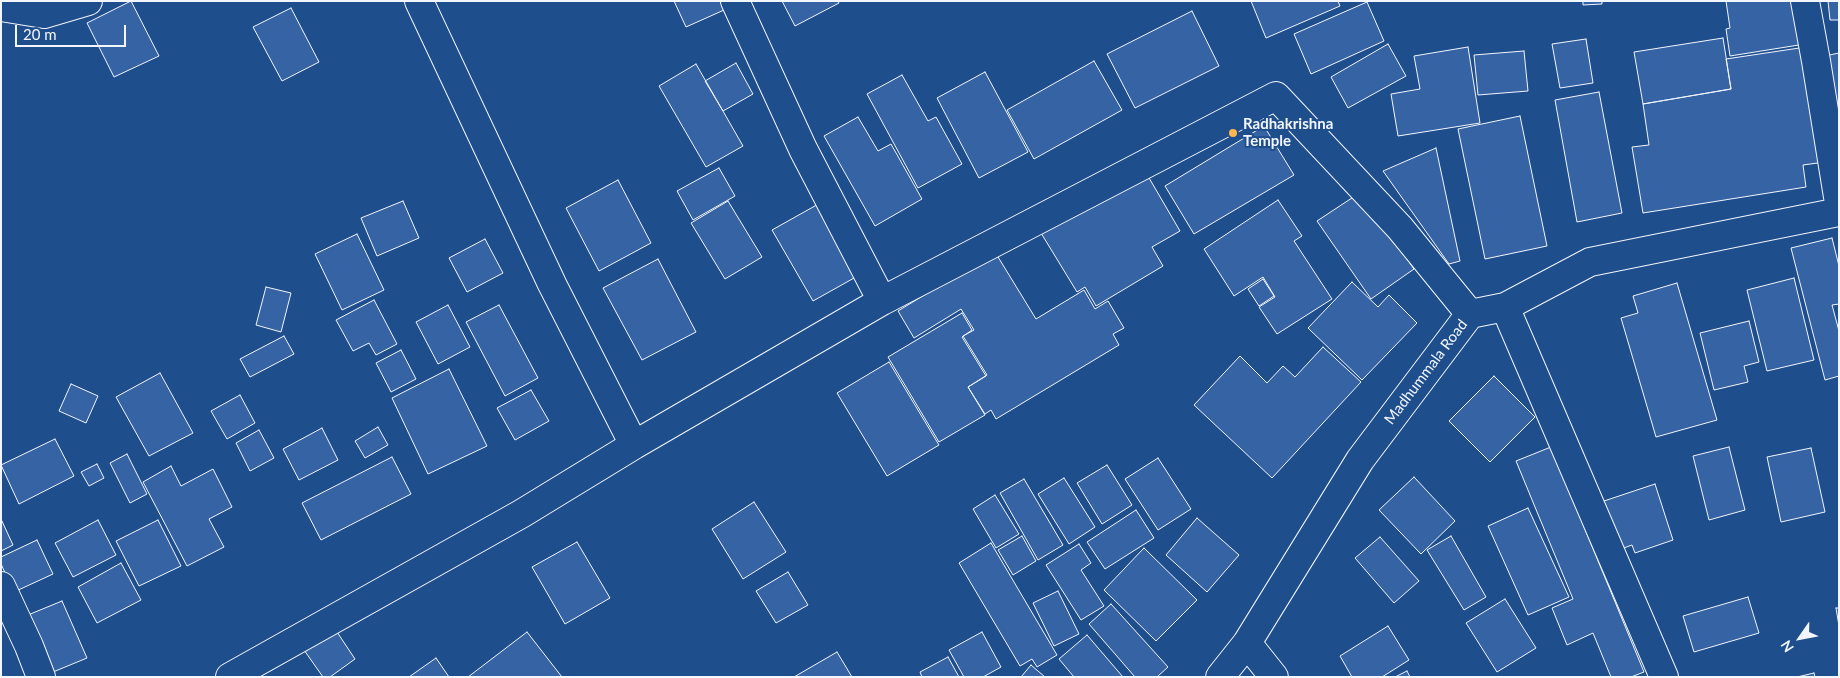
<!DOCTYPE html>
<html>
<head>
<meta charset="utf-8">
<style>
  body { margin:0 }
  #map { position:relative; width:1840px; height:678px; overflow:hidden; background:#1f4e8c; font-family:Lato,sans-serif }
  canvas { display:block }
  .frame { position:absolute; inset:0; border:2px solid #f2f6ff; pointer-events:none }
  .north { position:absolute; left:1775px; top:613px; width:50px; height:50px; -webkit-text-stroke:4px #1f4e8c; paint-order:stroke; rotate:237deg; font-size:14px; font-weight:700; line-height:20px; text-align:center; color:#f2f6ff }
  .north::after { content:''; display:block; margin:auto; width:18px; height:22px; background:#f2f6ff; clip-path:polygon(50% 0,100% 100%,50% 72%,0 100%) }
  .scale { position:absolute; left:15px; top:25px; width:111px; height:22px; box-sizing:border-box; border:2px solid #f2f6ff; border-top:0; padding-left:6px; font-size:15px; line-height:18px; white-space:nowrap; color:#f2f6ff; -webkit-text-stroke:4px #1f4e8c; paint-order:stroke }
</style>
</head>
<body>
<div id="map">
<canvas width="1840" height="678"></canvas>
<div class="frame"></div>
<div class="north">N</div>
<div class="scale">20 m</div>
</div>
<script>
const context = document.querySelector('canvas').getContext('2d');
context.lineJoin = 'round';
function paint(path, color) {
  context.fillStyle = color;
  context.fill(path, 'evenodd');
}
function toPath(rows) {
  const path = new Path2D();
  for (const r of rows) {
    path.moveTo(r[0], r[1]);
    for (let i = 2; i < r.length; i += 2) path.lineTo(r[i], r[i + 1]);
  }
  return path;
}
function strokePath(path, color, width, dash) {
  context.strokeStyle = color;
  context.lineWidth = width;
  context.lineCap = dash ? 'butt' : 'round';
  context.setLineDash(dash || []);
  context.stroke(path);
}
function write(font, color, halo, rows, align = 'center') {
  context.font = font + ' Lato,sans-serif';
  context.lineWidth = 4;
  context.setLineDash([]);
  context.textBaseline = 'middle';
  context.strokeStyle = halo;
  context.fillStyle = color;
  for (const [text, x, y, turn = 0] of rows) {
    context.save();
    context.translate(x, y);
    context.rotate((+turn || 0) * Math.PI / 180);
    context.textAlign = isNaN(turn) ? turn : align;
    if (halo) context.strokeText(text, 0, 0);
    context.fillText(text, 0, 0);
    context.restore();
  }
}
const building = toPath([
  [131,1,159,56,114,77,87,23,131,1],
  [674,1,720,1,724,10,686,27,674,1],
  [782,1,838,1,839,3,795,26,782,1],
  [1251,1,1338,1,1340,6,1266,38,1251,1],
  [1583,1,1602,1,1602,4,1583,5,1583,1],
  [1726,1,1799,1,1805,44,1730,56,1726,29,1730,28,1726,1],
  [1828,1,1839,1,1839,20,1830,20,1828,1],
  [1367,2,1384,41,1311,74,1294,34,1367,2],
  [291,8,319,62,282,81,253,27,291,8],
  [1192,11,1219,66,1135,108,1107,54,1192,11],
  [1723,38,1731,89,1643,104,1634,52,1723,38],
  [1586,39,1593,83,1560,88,1552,44,1586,39],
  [1388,44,1406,76,1348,108,1331,77,1388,44],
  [1468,47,1480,123,1398,136,1391,94,1420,89,1414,56,1468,47],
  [1806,47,1825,162,1803,165,1806,187,1643,213,1632,147,1649,145,1643,104,1731,89,1726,59,1806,47],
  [1524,51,1528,91,1478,95,1474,55,1524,51],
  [1839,53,1839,124,1820,57,1839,53],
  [1094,61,1122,110,1034,159,1007,110,1094,61],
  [736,63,753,94,723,111,705,81,736,63],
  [696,64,743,146,706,167,659,86,696,64],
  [985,72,1028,152,979,178,937,98,985,72],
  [902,75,928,121,936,117,962,164,918,188,867,94,902,75],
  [1599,92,1622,213,1577,222,1555,100,1599,92],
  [1520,116,1547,246,1485,259,1458,129,1520,116],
  [858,117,878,151,891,144,922,199,875,226,824,136,858,117],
  [1264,126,1294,175,1194,234,1165,186,1264,126],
  [1436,148,1460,261,1449,264,1383,171,1436,148],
  [719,168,735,196,693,220,677,191,719,168],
  [1145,171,1180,231,1152,247,1163,266,1096,306,1085,287,1077,292,1041,233,1145,171],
  [618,180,651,243,599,271,566,208,618,180],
  [1361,192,1414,269,1371,299,1317,221,1361,192],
  [1278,200,1302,236,1294,241,1332,299,1277,334,1259,307,1275,297,1263,277,1234,296,1204,249,1278,200],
  [403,201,419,238,377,256,361,218,403,201],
  [728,201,762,257,725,279,691,223,728,201],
  [822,202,863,273,813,301,772,230,822,202],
  [357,234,384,290,342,310,315,254,357,234],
  [1832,238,1839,266,1839,304,1832,305,1839,331,1839,376,1825,380,1791,248,1832,238],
  [485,239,503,273,467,292,449,258,485,239],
  [995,252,1036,319,1084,290,1095,309,1108,301,1124,328,1113,334,1119,345,996,419,991,410,985,414,968,387,987,375,963,336,974,330,961,309,914,338,898,311,995,252],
  [658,259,696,332,642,360,603,288,658,259],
  [1794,278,1814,360,1767,371,1747,290,1794,278],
  [1263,279,1274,296,1259,306,1248,289,1263,279],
  [1352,282,1378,307,1389,295,1417,323,1362,380,1308,328,1352,282],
  [1677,283,1717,420,1656,437,1621,318,1638,313,1633,296,1677,283],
  [266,287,291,293,281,332,256,325,266,287],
  [374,300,397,344,376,355,369,343,353,351,336,320,374,300],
  [448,305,470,347,438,364,416,322,448,305],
  [499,305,538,378,505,396,466,322,499,305],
  [962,313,972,330,962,337,986,376,968,387,985,415,939,442,888,357,962,313],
  [1749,321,1759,362,1744,366,1748,382,1714,390,1700,333,1749,321],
  [284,336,294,354,250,377,240,359,284,336],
  [1323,347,1361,382,1272,478,1194,405,1240,356,1267,383,1283,366,1295,377,1323,347],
  [401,350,416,379,391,392,376,363,401,350],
  [889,362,939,445,887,476,837,393,889,362],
  [449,369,487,446,428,474,392,398,449,369],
  [160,373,193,433,149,456,116,397,160,373],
  [1494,376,1535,417,1490,462,1449,421,1494,376],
  [71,384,98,396,86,423,59,411,71,384],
  [531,390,549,421,515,440,497,408,531,390],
  [240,395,255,423,227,439,211,411,240,395],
  [378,427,388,445,365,458,355,441,378,427],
  [322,428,338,460,299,480,283,449,322,428],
  [259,430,274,458,250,471,236,443,259,430],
  [55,439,74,476,19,504,1,465,55,439],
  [1551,447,1644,672,1631,677,1611,677,1593,633,1567,645,1552,608,1573,599,1516,461,1551,447],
  [1729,447,1745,510,1709,520,1693,456,1729,447],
  [1811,448,1825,512,1781,522,1767,457,1811,448],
  [127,454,147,494,130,503,110,463,127,454],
  [392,457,411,494,321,540,302,503,392,457],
  [1158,458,1191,509,1158,530,1125,479,1158,458],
  [97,464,104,478,89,486,81,472,97,464],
  [1107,465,1132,505,1102,524,1077,483,1107,465],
  [171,466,181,486,213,469,232,507,209,519,224,547,187,566,143,482,171,466],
  [1414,477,1455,521,1421,554,1379,510,1414,477],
  [1064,478,1095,527,1069,544,1038,494,1064,478],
  [1024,479,1063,545,1038,560,1000,493,1024,479],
  [1655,484,1673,540,1635,553,1632,545,1621,549,1604,501,1655,484],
  [995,495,1019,534,996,548,973,509,995,495],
  [754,502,786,552,743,579,712,529,754,502],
  [1528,508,1569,597,1528,615,1488,526,1528,508],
  [1136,510,1154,538,1105,569,1087,542,1136,510],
  [1197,518,1239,555,1207,592,1166,555,1197,518],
  [1,519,13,545,1,551,1,519],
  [98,520,116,555,73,577,55,543,98,520],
  [158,520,181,566,139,586,116,541,158,520],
  [1022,536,1036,561,1013,575,998,550,1022,536],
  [1451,536,1486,597,1464,610,1427,550,1451,536],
  [1380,537,1419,581,1394,603,1355,558,1380,537],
  [37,540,53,574,14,592,1,564,1,557,37,540],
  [577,542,610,598,565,624,532,567,577,542],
  [991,543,1057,655,1037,667,1032,659,1020,666,959,563,991,543],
  [1079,544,1091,563,1081,570,1104,606,1081,620,1046,565,1079,544],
  [1144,548,1197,600,1156,641,1104,590,1144,548],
  [121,563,141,600,97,623,78,587,121,563],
  [788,572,808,605,776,623,756,591,788,572],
  [1058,591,1079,634,1054,646,1033,603,1058,591],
  [1748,597,1759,633,1694,652,1683,616,1748,597],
  [1505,599,1536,648,1497,672,1466,623,1505,599],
  [62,601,87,658,53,672,28,615,62,601],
  [1111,604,1168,667,1157,677,1135,677,1089,624,1111,604],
  [1836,608,1839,608,1839,626,1836,608],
  [1388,626,1409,660,1382,677,1352,677,1340,656,1388,626],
  [335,629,355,659,330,677,323,677,304,650,335,629],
  [527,632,562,677,468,677,527,632],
  [982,632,1001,667,983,677,964,677,949,650,982,632],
  [1087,635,1123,677,1074,677,1059,659,1087,635],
  [837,652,852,677,794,677,837,652],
  [948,657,959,677,922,677,920,672,948,657],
  [436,658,449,677,409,677,436,658],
  [1031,665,1045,677,1021,677,1031,665],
  [1407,671,1410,677,1395,677,1407,671],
  [1814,673,1815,677,1797,677,1814,673]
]);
const minor = toPath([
  [419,1,552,284,634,445],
  [735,1,803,149,882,301],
  [1805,1,1816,61,1839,203],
  [1,7,44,14,88,1],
  [1505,307,1664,677],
  [1,586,29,646,41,677],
  [1247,643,1274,677],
  [230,677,521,514,634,445,882,301,1276,96,1400,228,1470,314],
  [1220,677,1247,643,1360,460,1470,314,1505,307,1590,262,1839,212]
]);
const markers = [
  [1233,133,5,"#ffb74d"]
];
const poiNames = [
  ["Radhakrishna",1243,124],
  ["Temple",1243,141]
];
const streetNames = [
  ["Madhummala Road",1426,372,-53]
];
paint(building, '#3563a3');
strokePath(building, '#f2f6ff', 1);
strokePath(minor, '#f2f6ff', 30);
strokePath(minor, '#1f4e8c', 28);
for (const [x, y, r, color] of markers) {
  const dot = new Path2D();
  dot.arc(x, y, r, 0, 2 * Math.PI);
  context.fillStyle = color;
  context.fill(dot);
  strokePath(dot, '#1f4e8c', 2);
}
write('bold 15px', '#f2f6ff', '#1f4e8c', poiNames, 'left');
write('15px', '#f2f6ff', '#1f4e8c', streetNames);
</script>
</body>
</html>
